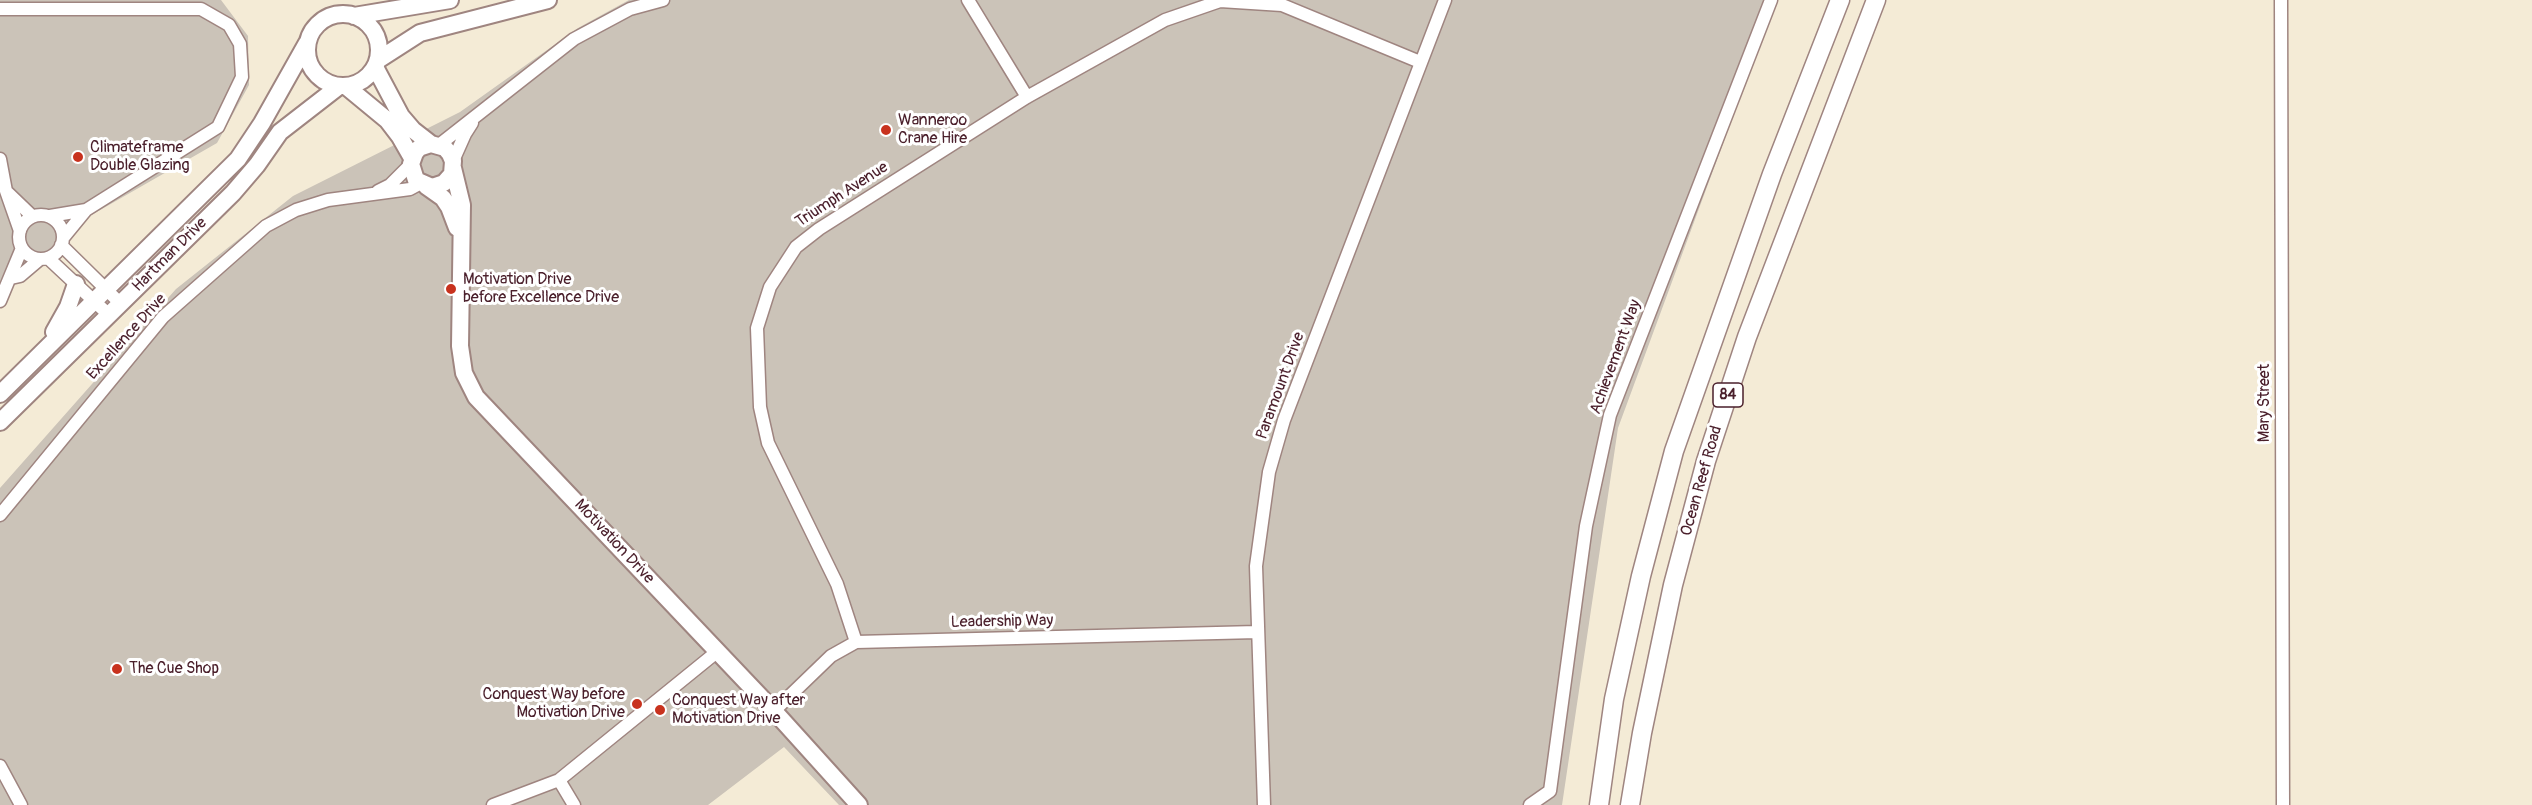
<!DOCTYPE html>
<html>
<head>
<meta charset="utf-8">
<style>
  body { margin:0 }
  canvas { display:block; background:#f4ebd6 }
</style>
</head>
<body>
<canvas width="2532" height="805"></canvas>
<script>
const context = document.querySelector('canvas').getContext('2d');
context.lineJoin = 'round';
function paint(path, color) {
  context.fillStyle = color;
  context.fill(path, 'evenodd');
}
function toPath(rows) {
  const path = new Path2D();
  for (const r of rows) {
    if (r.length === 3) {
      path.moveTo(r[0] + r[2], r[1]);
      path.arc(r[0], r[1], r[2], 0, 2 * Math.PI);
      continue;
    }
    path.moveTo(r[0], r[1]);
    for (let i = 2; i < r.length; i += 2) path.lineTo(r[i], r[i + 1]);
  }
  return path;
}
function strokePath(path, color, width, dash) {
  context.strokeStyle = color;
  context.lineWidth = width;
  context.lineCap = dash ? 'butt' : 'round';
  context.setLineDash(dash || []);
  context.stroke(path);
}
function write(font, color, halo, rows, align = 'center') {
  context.font = font + ' Pangolin,sans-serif';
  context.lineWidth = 6;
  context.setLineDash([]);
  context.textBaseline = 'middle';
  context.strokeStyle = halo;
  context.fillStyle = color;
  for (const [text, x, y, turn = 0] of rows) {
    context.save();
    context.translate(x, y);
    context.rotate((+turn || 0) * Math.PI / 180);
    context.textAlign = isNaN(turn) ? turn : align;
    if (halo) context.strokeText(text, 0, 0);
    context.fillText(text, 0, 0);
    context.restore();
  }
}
const industrial = toPath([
  [0,0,221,0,248,36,249,85,217,143,81,221,6,291,0,306],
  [629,0,1776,0,1618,428,1562,805,839,805,784,747,708,805,0,805,0,488,176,289,293,196,460,112,578,28]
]);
const street = toPath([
  [968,0,1027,97],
  [2281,0,2283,805],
  [0,9,201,9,229,25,240,44,242,77,218,127,86,210,63,238],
  [439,145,574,39,630,9,663,0],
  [0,159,6,191,20,231],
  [453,161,465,134,472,123],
  [378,191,390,185,411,164],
  [7,192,32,216],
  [41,237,22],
  [50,216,86,210],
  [61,245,121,304],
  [48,258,109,315],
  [11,278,20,276,40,259],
  [0,301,22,248],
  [0,515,163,317,266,226,296,210,328,200,410,189,421,183],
  [856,642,837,584,768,443,760,407,757,328,770,287,796,247,819,229,1027,97,1165,20,1220,1,1282,5,1420,62],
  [774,711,831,656,856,642,1257,632],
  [0,766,21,805],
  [559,780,574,805],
  [493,805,559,780,718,651],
  [1264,805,1256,566,1269,472,1284,420,1445,0],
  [1530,805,1550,791,1586,526,1610,415,1771,0]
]);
const secondary = toPath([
  [343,50,36],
  [354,16,450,0],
  [378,60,420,33,548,0],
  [375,67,401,116,413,130,431,144,445,148,450,154,453,161,452,174,444,183,432,187,416,180,411,164,415,153,419,148,431,144],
  [347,87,387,120,400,137,412,158],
  [453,168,462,205,460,346,464,373,476,397,774,711,859,805],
  [426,186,443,198,449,207,457,228],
  [54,332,68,307,76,284],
  [0,394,238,159,262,123,307,43],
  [0,422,233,193,257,165,280,132,338,87]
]);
const primary = toPath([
  [1599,805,1614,699,1641,576,1674,451,1772,174,1840,0],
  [1630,805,1642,733,1673,585,1706,461,1747,337,1876,0]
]);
const markers = [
  [886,130,6,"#c8321e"],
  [78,157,6,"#c8321e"],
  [451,289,6,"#c8321e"],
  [117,669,6,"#c8321e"],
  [637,704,6,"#c8321e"],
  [660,710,6,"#c8321e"]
];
const shields = [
  [1728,395,30]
];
const shieldNames = [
  ["84",1728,395]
];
const poiNames = [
  ["Wanneroo",898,121],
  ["Crane Hire",898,139],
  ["Climateframe",90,148],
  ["Double Glazing",90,166],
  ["Motivation Drive",463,280],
  ["before Excellence Drive",463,298],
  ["The Cue Shop",129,669],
  ["Conquest Way before",625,695,"right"],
  ["Motivation Drive",625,713,"right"],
  ["Conquest Way after",672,701],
  ["Motivation Drive",672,719]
];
const streetNames = [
  ["Triumph Avenue",842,195,-33],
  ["Hartman Drive",170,255,-45],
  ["Excellence Drive",127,337,-48],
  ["Achievement Way",1616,357,-70],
  ["Paramount Drive",1281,386,-70],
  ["Mary Street",2265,403,-90],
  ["Ocean Reef Road",1702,481,-74],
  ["Motivation Drive",614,542,47],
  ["Leadership Way",1002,622,-1]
];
paint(industrial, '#cbc3b8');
strokePath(street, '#9f8580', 15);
strokePath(secondary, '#9f8580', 20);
strokePath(primary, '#9f8580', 21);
strokePath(street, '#fff', 12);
strokePath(secondary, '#fff', 16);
strokePath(primary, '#fff', 18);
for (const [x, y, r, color] of markers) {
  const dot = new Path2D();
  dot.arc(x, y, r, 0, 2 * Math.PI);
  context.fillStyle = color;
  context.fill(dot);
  strokePath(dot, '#fff', 2);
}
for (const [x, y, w] of shields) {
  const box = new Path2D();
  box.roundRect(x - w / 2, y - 12, w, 24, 4.5);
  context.fillStyle = '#fff';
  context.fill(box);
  strokePath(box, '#4a1f2b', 1.5);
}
write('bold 15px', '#4a1f2b', null, shieldNames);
write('16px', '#4a1f2b', '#fff', poiNames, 'left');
write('16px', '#4a1f2b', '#fff', streetNames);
</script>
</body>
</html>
